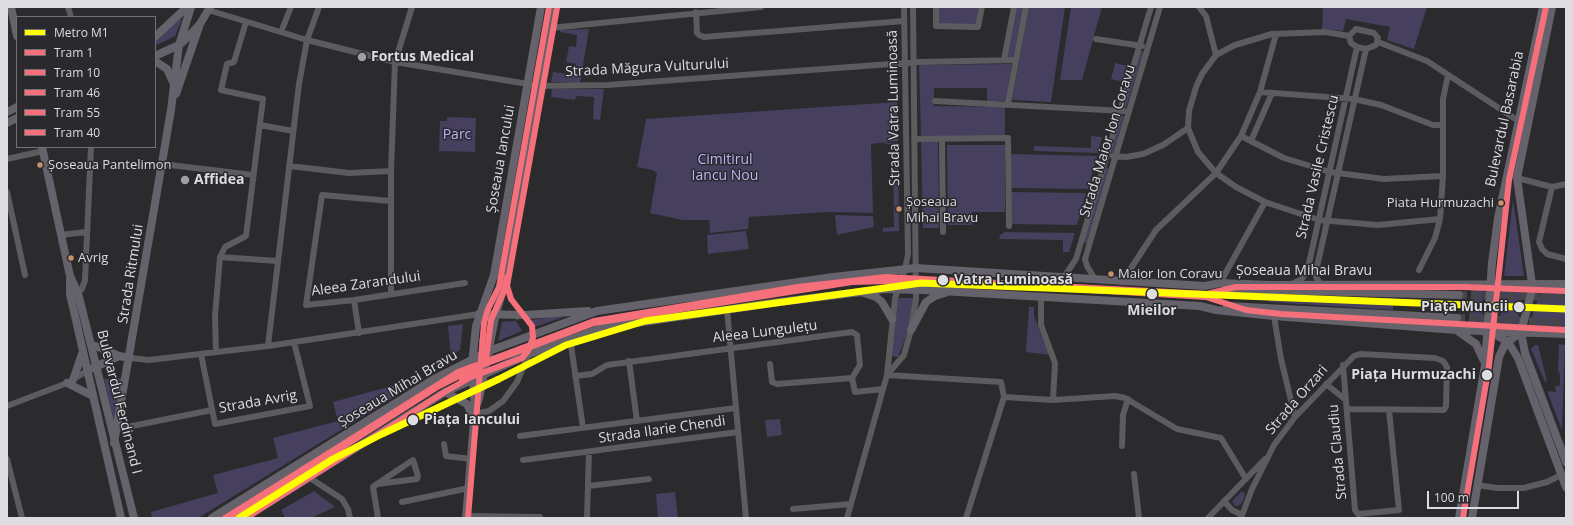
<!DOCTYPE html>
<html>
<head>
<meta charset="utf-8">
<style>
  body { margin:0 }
  #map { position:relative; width:1573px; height:525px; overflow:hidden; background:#2b2a2d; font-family:"Open Sans",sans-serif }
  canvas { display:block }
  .frame { position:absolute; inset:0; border:8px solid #dddce0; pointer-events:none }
  .legend { position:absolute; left:16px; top:16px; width:140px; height:132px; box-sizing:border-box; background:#2a292e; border:1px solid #727175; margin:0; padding:5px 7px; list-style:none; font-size:12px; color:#dddce0 }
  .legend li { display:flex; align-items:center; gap:8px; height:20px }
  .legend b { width:20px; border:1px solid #727175 }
  .scale { position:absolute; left:1427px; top:491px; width:92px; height:18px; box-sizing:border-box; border:2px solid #dddce0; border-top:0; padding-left:5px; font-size:12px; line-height:14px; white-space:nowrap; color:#dddce0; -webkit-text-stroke:3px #2a292e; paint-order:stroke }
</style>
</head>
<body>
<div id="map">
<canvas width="1573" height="525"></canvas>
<div class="frame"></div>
<ul class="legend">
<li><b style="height:5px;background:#ff0"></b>Metro M1</li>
<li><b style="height:5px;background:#f5707a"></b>Tram 1</li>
<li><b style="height:5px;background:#f5707a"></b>Tram 10</li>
<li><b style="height:5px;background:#f5707a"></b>Tram 46</li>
<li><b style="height:5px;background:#f5707a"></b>Tram 55</li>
<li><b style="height:5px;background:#f5707a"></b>Tram 40</li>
</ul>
<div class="scale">100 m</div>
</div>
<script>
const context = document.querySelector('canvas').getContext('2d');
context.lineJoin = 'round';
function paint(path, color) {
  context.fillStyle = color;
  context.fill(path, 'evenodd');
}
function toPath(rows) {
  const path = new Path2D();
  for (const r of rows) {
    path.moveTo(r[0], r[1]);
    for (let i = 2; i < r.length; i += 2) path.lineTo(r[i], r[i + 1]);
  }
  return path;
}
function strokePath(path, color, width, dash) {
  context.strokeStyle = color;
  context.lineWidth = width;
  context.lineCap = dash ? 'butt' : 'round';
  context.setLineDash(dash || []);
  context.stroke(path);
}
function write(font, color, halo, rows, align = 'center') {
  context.font = font + ' "Open Sans",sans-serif';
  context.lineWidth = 3;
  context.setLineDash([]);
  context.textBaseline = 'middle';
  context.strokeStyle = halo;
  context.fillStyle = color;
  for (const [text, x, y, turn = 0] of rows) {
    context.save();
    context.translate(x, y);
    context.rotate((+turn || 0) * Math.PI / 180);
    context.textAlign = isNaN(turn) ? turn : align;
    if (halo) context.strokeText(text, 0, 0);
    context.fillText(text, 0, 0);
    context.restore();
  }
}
const green = toPath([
  [938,7,980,7,977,26,938,24],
  [1016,7,1024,7,1014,58,1006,58],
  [1029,7,1065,7,1051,102,1012,100],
  [1071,7,1102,7,1082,80,1060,80],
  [1323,7,1427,7,1414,49,1387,40,1390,27,1346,19,1343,31,1322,29],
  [180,19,182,20,175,36,155,46,155,43],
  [589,29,580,83,551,82,553,72,574,75,576,64,566,62,569,46,576,47,577,35,560,32,560,30],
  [1140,51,1144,51,1126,108,1124,107],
  [1115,63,1128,66,1124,82,1111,79],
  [1012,64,1006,101,987,101,987,88,934,88,934,106,1005,107,1005,136,921,136,919,65],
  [552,89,604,89,600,120,593,119,594,97,576,96,575,100,551,97],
  [897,102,898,141,871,144,873,213,829,212,749,217,748,229,710,233,709,220,683,220,650,213,657,173,652,170,637,167,646,119],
  [1121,116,1124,116,1114,153,1112,153,1111,152],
  [447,117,476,118,475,152,439,151,440,121,447,121],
  [1091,136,1102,137,1098,153,1034,151,1034,146,1091,148],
  [921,141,938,141,939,228,923,228],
  [882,143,898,143,899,231,883,232,883,228,894,227,893,145],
  [947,145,1005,145,1005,212,972,212,972,225,948,225],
  [1011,154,1097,156,1088,189,1011,188],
  [1105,167,1110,169,1087,244,1083,242],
  [1011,192,1086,193,1077,225,1011,224],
  [1513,199,1524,276,1504,276],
  [835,215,873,216,874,227,837,235],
  [746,231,749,249,708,254,707,235],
  [1005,232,1075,233,1069,252,1063,252,1063,240,999,239,1000,235],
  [1471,290,1483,290,1482,323,1469,323],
  [1503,290,1523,292,1517,325,1500,323],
  [1540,293,1566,294,1565,327,1529,325],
  [897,298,914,298,909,329,898,357,890,356],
  [1393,298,1393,310,1269,302,1269,299],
  [1029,307,1034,307,1034,316,1042,337,1051,355,1026,352],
  [556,316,564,317,534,327,531,320],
  [516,321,522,331,498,341,502,322],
  [463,324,460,350,451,356,448,326],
  [1559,344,1565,345,1562,430,1547,391,1556,392,1555,386,1560,386,1560,374,1558,371],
  [1535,345,1538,345,1547,381,1545,382,1531,349],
  [122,378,114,421,104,379],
  [399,384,401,393,198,518,152,518,151,512,218,493,213,475,278,458,273,438,338,421,333,402],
  [780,419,782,435,767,437,765,420],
  [314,491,335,507,311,518,285,518,281,510],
  [1242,491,1245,494,1243,501,1240,505,1235,506,1232,501],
  [675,492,678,518,658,518,656,494]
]);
const majorTunnel = toPath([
  [1459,295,1566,297],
  [1457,318,1566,323]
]);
const minor = toPath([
  [68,7,71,17],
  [936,7,936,26,978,27,982,7],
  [1199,7,1206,16,1216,55],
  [208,10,307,40,395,62,540,86,608,85,918,62,1016,60],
  [696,12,697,33,699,35,704,37,904,21],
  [550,28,761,7],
  [1356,29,1374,33,1378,38,1376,45,1366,49,1357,47,1351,43,1349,36,1356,29],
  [281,32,291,7],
  [1349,36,1325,32,1272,34,1235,45,1216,55,1202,74,1196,87,1189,111,1188,128,1198,152,1216,173,1236,187,1265,202,1319,220,1378,225,1440,219],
  [1096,39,1142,46],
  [1378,42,1427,61,1517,120],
  [1004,60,1014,7],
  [1260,92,1354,99,1381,105,1433,125,1443,125],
  [935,101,1124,111],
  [1008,104,1026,7],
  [260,125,293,131],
  [1241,136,1284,158,1330,172,1384,179,1443,176],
  [914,139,1008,138,1009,226],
  [942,139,943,232],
  [1251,141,1272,93],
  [1113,156,1126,157,1143,154,1163,145,1188,128],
  [7,159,43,151],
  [162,164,253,175],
  [289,166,349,173,391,171],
  [1517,178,1552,187,1566,184],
  [1552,187,1539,242,1542,249,1547,254,1566,259],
  [7,192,25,275],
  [391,201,322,195,306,305,354,300,465,283],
  [61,235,86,232],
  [220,257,277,261],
  [1419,270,1435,238,1440,219,1443,176,1443,99,1448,75],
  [1064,277,1076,259,1151,7],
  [1095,279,1087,266,1085,259,1160,7],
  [1122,282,1156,230,1216,173,1241,136,1260,92,1276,34],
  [1220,283,1265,202],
  [1292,284,1302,279,1308,268,1357,47],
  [1321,285,1316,277,1316,271,1366,49],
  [75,294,82,289,85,280,91,147],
  [391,294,391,171,395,62,412,7],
  [1041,297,1041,325,1055,363,1053,400],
  [354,300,359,333],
  [727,309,746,518],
  [1274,316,1281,359,1295,417],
  [570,338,583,428],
  [268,346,299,84,307,40,319,7],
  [216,352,215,316,220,257,225,247,246,236,263,99,221,90,227,64,234,62,246,22],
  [201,354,215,424,310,406,294,342],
  [130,358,149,360,268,346,479,314],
  [629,361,637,421],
  [770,364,772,382,777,384,852,378],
  [1343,365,1355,510,1358,514,1399,510,1389,410],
  [887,375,904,355,911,330,916,299,913,7],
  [887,375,1001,382,1004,397,966,518],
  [575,376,592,374,607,365,852,332,857,335,860,365,852,378,855,392,883,389],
  [1326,384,1346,400],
  [1004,397,1053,400,1115,396,1125,398,1177,429,1221,438,1246,479],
  [7,406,67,383,87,371],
  [474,414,489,411,503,401,517,382,529,354],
  [117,429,212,410],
  [520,436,736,408],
  [444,444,446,456,471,459],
  [1122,446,1123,415,1128,399],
  [7,459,22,518],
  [523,460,738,432],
  [1134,474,1139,518],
  [310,478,342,499,348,509,350,518],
  [377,484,417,479,418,476,413,460,377,484,373,487,378,518],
  [1477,485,1497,488,1524,488,1547,482,1561,475],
  [588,486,649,479],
  [1224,501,1232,510,1242,515],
  [402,502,469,488],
  [793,509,851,504],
  [466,516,540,517],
  [587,518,589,452],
  [847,518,887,375,895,298,905,269,908,254,904,7],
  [1208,518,1265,459],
  [1241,518,1252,489,1274,445,1295,417,1354,356,1360,354,1435,358,1443,361,1447,367,1446,406,1444,410,1347,409]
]);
const major = toPath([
  [11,7,17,36],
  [1552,7,1517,178,1532,284,1531,294,1521,332,1525,353,1566,462],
  [155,37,187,7],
  [155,56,179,45,187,38,200,24,210,7],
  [155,61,167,69,173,82],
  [176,94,200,24],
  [7,112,17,107],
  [7,123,17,118],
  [42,147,70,276,78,293,134,518],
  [70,279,70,294,121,518],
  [1231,289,1459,295],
  [864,293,876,297,882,302,892,319],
  [1227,306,1457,318],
  [479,314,525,315,588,311],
  [911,330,926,302,935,296,945,293],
  [1459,332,1476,344,1484,361],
  [1491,332,1508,342,1518,358,1566,487],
  [92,345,104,349,119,356],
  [93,368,119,356,130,358],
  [73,380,82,354],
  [67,383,93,396],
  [445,392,467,404,472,415],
  [475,409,479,399,496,313,507,277,554,7],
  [114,443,171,110,179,45,191,7],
  [212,518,436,378,489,351,597,311,833,277,916,268,1205,286,1220,283,1270,285,1566,284],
  [244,518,445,392,529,354,602,328,779,302,886,289,924,290,1200,306,1216,310,1274,316,1456,330,1566,334],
  [466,518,475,409,472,365,476,326,494,275,541,7],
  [1459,518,1485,365,1492,263,1498,218,1543,7],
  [1472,518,1499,357,1505,344,1521,332]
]);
const tram = toPath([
  [482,322,488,315,499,311,509,313,518,320],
  [479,340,486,353,501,358]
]);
const tram1 = toPath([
  [225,518,458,372,594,321,798,287,886,277,1207,294,1236,287,1463,287,1566,291]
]);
const tram2 = toPath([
  [231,518,439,386,477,367,594,323,852,282,925,280,1206,297,1246,310,1281,314,1566,330]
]);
const tram3 = toPath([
  [462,379,477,371,486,359,491,320,504,291,507,277],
  [246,518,443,393,471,377,522,358,528,351,533,338,532,326,511,299,507,286,557,8]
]);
const tram4 = toPath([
  [468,518,484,323,488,309,499,287,549,7]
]);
const tram5 = toPath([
  [1463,518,1489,366,1509,180,1546,7]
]);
const metro1 = toPath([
  [239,518,333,459,382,434,499,379,566,345,645,321,921,283,1566,309]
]);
const markers = [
  [362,57,5,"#9f9ea1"],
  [40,165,3.5,"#c7916a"],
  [185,180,5,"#9f9ea1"],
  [1501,203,3.5,"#c7916a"],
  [899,209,3.5,"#c7916a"],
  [71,258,3.5,"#c7916a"],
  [1111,274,3.5,"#c7916a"],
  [943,280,6,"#dddce0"],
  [1152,294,6,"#dddce0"],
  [1519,307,6,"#dddce0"],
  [1487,375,6,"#dddce0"],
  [413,420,6,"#dddce0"]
];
const busNames = [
  ["Șoseaua Pantelimon",48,165],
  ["Șoseaua",906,202],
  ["Mihai Bravu",906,218],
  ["Piata Hurmuzachi",1494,203,"right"],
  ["Avrig",78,258],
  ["Maior Ion Coravu",1118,274]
];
const poiNames = [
  ["Fortus Medical",371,57],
  ["Affidea",194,180]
];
const streetNames = [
  ["Strada Măgura Vulturului",647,68,-3],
  ["Strada Vatra Luminoasă",894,108,-91],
  ["Bulevardul Basarabia",1505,119,-78],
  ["Strada Maior Ion Coravu",1108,141,-73],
  ["Șoseaua Iancului",501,159,-80],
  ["Strada Vasile Cristescu",1318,167,-77],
  ["Șoseaua Mihai Bravu",1304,271],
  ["Strada Ritmului",131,274,-81],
  ["Aleea Zarandului",366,284,-8],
  ["Aleea Lungulețu",765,332,-7],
  ["Șoseaua Mihai Bravu",398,389,-31],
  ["Strada Orzari",1297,400,-49],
  ["Bulevardul Ferdinand I",119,402,76],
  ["Strada Avrig",258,402,-10],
  ["Strada Ilarie Chendi",662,430,-8],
  ["Strada Claudiu",1338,452,-95]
];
const parkNames = [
  ["Parc",457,135],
  ["Cimitirul",725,160],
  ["Iancu Nou",725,176]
];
const stopNames = [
  ["Vatra Luminoasă",954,280],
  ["Piața Muncii",1508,307,"right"],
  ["Mieilor",1152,311,"center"],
  ["Piața Hurmuzachi",1476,375,"right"],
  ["Piața Iancului",424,420]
];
paint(green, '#463f5e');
strokePath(majorTunnel, '#464548', 8, [8, 4]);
strokePath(minor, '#5c5b5e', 6);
strokePath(major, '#65626b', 8);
strokePath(tram, '#656566', 1);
strokePath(tram1, '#f5707a', 6);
strokePath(tram2, '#f5707a', 6);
strokePath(tram3, '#f5707a', 6);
strokePath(tram4, '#f5707a', 6);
strokePath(tram5, '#f5707a', 6);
strokePath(metro1, '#ff0', 7);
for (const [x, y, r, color] of markers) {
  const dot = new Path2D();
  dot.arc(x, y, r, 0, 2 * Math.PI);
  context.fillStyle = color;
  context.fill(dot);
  strokePath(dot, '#2a292e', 1.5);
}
write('13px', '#dddce0', '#2a292e', busNames, 'left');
write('bold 14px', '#dddce0', '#2a292e', poiNames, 'left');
write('14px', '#dddce0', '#2a292e', streetNames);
write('14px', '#c1b2f8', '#2a292e', parkNames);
write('bold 14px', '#dddce0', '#2a292e', stopNames, 'left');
</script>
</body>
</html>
